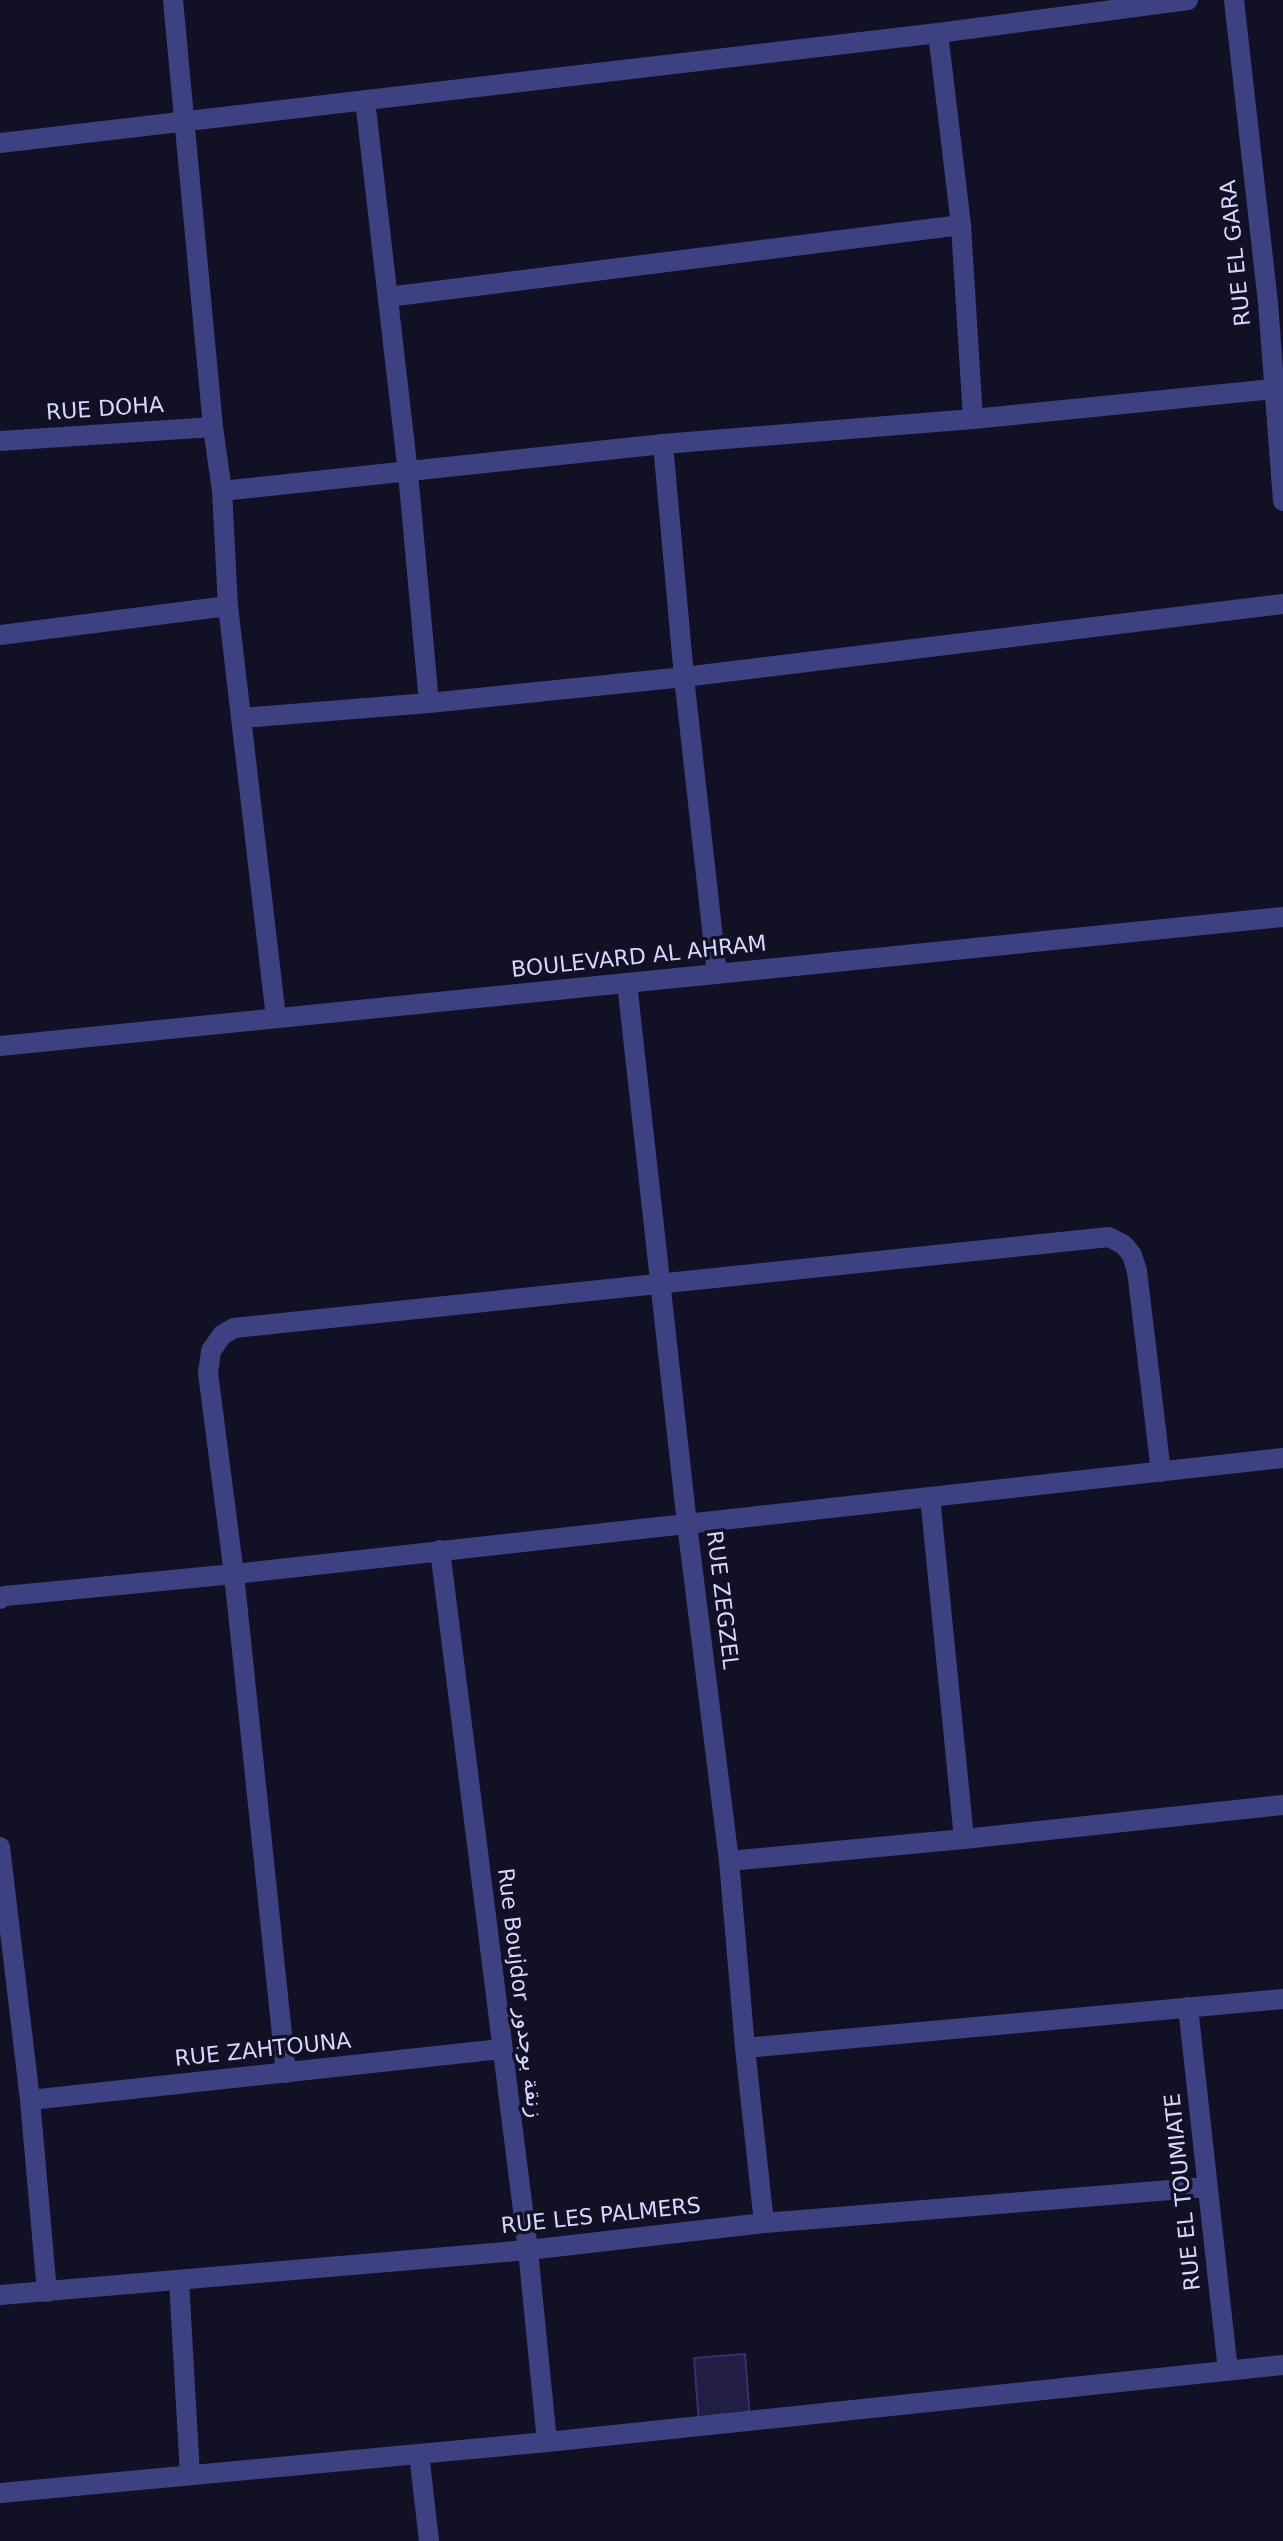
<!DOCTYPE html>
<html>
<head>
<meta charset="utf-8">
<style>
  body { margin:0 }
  canvas { display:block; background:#121025 }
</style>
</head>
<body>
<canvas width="1283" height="2541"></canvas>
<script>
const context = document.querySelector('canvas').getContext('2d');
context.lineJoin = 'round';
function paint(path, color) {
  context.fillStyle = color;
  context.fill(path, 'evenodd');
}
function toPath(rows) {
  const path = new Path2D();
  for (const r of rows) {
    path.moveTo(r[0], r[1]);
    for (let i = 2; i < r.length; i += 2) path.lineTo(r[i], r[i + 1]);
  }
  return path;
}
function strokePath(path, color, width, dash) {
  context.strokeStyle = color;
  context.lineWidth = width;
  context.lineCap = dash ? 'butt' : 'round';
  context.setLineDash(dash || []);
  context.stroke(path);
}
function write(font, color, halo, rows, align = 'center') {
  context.font = font + ' "DejaVu Sans",Cairo,sans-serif';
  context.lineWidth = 7;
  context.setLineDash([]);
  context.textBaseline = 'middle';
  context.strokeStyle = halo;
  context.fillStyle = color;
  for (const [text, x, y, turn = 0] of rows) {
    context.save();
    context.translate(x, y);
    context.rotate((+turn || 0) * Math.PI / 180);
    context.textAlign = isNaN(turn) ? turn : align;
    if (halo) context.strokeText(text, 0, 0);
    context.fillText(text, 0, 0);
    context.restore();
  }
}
const building = toPath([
  [745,2354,750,2420,699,2423,694,2358,745,2354]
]);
const minor = toPath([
  [173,0,213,427,222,491,228,606,276,1018],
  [1234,0,1268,303,1283,501],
  [938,33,961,225,973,419],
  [365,100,408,473,429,703],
  [0,143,938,33,1188,0],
  [388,297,961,225],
  [0,441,213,427],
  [663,444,684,677,717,974],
  [222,491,663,444,973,419,1273,389],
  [0,635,228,606],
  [242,718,429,703,684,677,1283,604],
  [627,983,687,1524,729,1861,745,2048,764,2223],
  [0,1046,1283,917],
  [930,1497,964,1839],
  [440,1550,528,2250,547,2442],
  [0,1599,5,1596,234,1574,1283,1458],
  [0,1847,30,2100,47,2292],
  [729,1861,964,1839,1283,1805],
  [1188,2007,1228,2371],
  [745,2048,1283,1999],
  [286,2073,234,1574,208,1373,211,1351,222,1335,234,1328,1109,1237,1124,1245,1132,1255,1137,1271,1161,1472],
  [30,2100,501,2049],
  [179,2281,190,2475],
  [0,2295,528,2250,764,2223,1207,2187],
  [419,2454,429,2541],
  [0,2493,547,2442,1283,2365]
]);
const streetNames = [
  ["RUE EL GARA",1237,253,-96],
  ["RUE DOHA",105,410,-4],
  ["BOULEVARD AL AHRAM",639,958,-6],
  ["RUE ZEGZEL",721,1600,83],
  ["Rue Boujdor زنقة بوجدور",519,1993,83],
  ["RUE ZAHTOUNA",263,2051,-6],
  ["RUE EL TOUMIATE",1184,2192,-96],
  ["RUE LES PALMERS",601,2217,-6]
];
paint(building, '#211d45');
strokePath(building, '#373070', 2);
strokePath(minor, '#3d4182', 20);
write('22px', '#d7d6fd', '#121025', streetNames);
</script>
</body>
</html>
